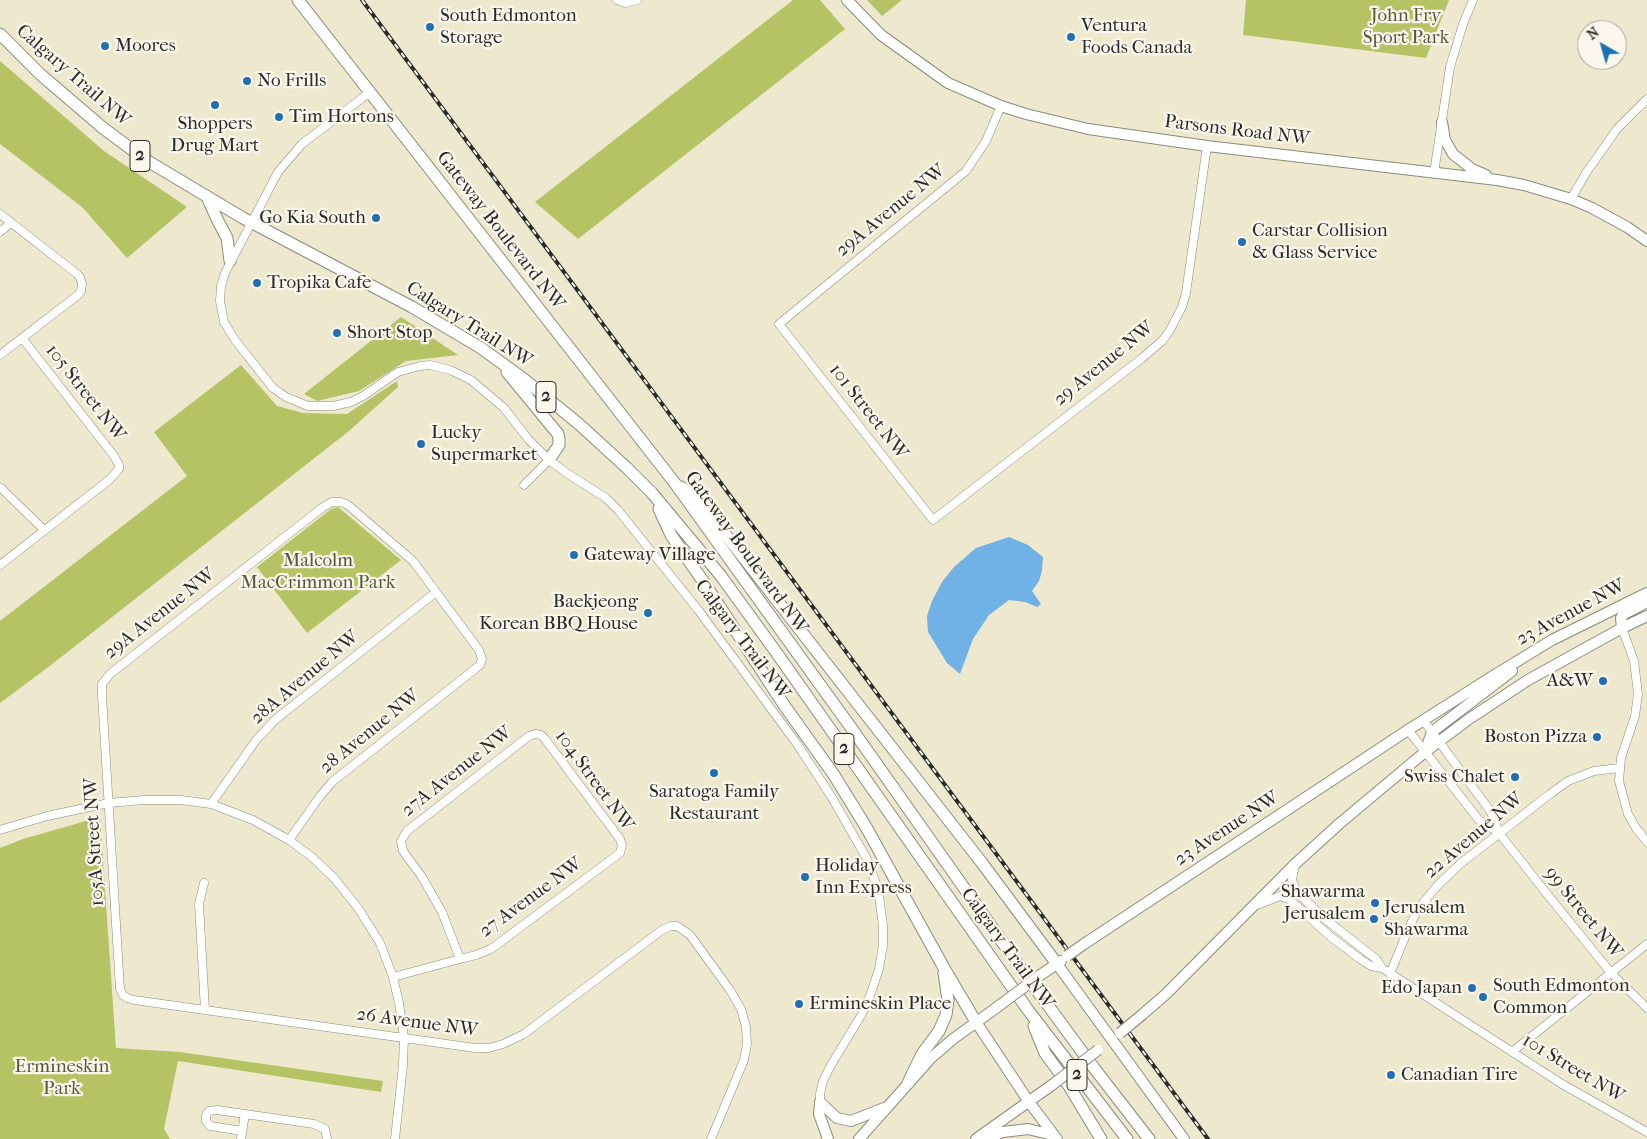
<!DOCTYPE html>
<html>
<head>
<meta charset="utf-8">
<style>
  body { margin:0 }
  #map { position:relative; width:1647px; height:1139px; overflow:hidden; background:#eee8ce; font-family:"IM FELL French Canon",serif }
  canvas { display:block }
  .north { position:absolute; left:1577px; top:20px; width:50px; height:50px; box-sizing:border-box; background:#fbf7ec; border:1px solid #a8a59f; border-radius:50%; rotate:322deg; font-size:14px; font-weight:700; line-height:20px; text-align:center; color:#2b2b2b }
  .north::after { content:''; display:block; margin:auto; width:18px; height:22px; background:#1f6fb2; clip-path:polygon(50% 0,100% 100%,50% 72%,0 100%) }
</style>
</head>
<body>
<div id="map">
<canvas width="1647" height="1139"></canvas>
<div class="north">N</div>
</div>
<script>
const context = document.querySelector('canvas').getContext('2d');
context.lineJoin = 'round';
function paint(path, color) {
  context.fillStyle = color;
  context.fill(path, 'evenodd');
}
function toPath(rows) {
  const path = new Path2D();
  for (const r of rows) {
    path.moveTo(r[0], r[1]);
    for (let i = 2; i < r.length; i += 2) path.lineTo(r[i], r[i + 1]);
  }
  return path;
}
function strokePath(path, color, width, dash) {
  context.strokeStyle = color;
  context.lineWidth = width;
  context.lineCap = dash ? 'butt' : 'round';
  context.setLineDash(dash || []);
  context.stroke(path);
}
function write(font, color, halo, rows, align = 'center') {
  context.font = font + ' "IM FELL French Canon",serif';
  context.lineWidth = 4.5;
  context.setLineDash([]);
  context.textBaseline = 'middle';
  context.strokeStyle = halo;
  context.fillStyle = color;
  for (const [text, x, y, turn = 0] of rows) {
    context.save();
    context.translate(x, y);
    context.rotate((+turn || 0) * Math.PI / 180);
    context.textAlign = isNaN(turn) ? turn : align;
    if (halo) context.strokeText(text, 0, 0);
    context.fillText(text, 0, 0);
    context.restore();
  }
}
const green = toPath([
  [793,0,820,0,845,29,578,239,535,202],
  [867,0,902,0,882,16],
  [1246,0,1449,0,1426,58,1243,35],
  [0,61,104,151,187,207,127,258,82,207,0,144],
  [401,317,458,355,406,361,359,391,317,401,304,394],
  [241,365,277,406,303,413,347,414,397,381,398,387,349,431,51,665,0,703,0,621,187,476,154,432],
  [338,507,401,560,307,633,257,567,331,509],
  [100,817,116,1048,180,1052,383,1081,381,1092,178,1061,164,1129,170,1139,0,1139,0,848,23,839]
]);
const water = toPath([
  [1009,537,1028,545,1043,557,1042,571,1039,581,1032,591,1041,604,1037,607,1025,602,1009,600,989,615,973,639,960,674,947,663,928,632,927,616,932,601,942,582,954,567,976,548]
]);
const minor = toPath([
  [617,0,625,3,637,0],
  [370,92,302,144,278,172,225,273,221,286,220,301,224,322,235,340,273,388,286,397,308,406,333,406,351,402,363,396,398,372,420,366,430,365,450,370,471,380,504,408,528,439,549,460,568,474,606,498,618,510,699,611,797,744,831,796,867,859,878,889,883,926,883,945,879,969,871,993,862,1014,831,1065,823,1081,820,1094,820,1102],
  [1001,106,986,141,966,171,779,324,933,520,1141,359,1163,340,1170,330,1182,307,1186,293,1207,146],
  [1434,173,1450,67,1463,24,1473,0],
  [1571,199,1586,173,1617,129,1647,99],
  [0,214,77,274,80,277,82,284,81,291,78,295,0,355],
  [0,232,11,223],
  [524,485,549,460],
  [1,488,44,530],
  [0,565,109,480,119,469,119,465,114,456,22,338],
  [1622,628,1634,661,1638,694,1635,716,1621,758,1619,781,1628,814,1636,828,1647,842],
  [1423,720,1491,812,1499,833,1543,889,1611,973,1647,1008],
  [1408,730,1479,820,1499,833],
  [211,804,257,739,276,719,436,592],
  [0,830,47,816,109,803,144,800,181,800,211,804,253,820,289,840,312,857,335,879,358,908,380,943,393,977,399,1003,404,1037,403,1065,395,1139],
  [289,840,321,795,332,782,475,669,480,665,482,659,479,650,413,561,348,505,341,502,332,502,323,507,110,674,102,684,102,696,120,989,123,995,127,998,134,1000,475,1048,489,1048,503,1044,524,1034,662,930,671,926,677,926,690,935,730,990,741,1009,746,1027,747,1044,744,1060,711,1139],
  [1295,865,1292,880,1297,892,1325,919,1376,959,1382,968],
  [204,883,199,904,205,1010],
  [1257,905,1280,896,1289,899,1331,937,1360,959,1371,966,1382,968,1562,1084,1647,1132],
  [1390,974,1407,932,1418,909,1437,886,1460,864,1550,794,1568,781,1594,771,1619,768],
  [393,977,460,959,476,955,491,949,620,853,622,845,620,839,545,739,541,735,535,734,529,736,407,831,401,841,403,851,422,877,442,912,460,959],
  [1512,1052,1647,944],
  [242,1131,210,1126,206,1121,206,1115,209,1111,217,1110,314,1124,325,1129,327,1139],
  [241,1139,245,1114]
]);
const major = toPath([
  [847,0,881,35,948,83,1001,106,1026,114,1088,129,1207,146,1497,180,1524,185,1571,199,1592,208,1627,227,1647,241],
  [1442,122,1445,140,1453,154,1472,169,1486,175],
  [1622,628,1621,618,1624,614,1647,602],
  [1425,752,1432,732,1512,671],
  [1084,944,1408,730,1493,676,1552,640,1647,593],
  [1057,964,1184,1139],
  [1039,976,1061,961],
  [1143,1014,1166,994,1295,864,1339,824,1425,752,1469,719,1528,680,1622,628,1647,616],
  [976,1022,1029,1102,1057,1139],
  [820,1102,837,1118,851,1121,884,1108],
  [820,1102,819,1114,828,1139],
  [859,1139,931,1058,953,1039,996,1008],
  [976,1139,1052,1085],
  [986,1139,1003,1132,1028,1129,1053,1135]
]);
const highway = toPath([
  [298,0,674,482,852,729,1022,970,1094,1068,1149,1139],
  [0,34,40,74,103,128,146,160,243,218,412,307,481,348,525,380,580,425,627,468,652,493,721,576,776,652,1028,1010,1127,1139],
  [208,199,218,221,227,238,230,261],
  [507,372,558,434,559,439,559,445,549,460],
  [681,487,697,498,982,863,1057,964],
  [659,509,671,535,705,584,784,705,834,775,866,827,944,968,976,1022],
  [1034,1026,1045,1053,1069,1086,1101,1139],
  [908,1083,922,1054,939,1031,946,1015,948,1000,944,973]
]);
const rail = toPath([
  [362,0,1208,1139]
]);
const majorBridge = toPath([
  [1067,956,1084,944],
  [996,1008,1039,976],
  [1120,1033,1143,1014],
  [1052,1085,1098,1050]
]);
const markers = [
  [430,27,5,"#1f6fb2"],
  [1071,37,5,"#1f6fb2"],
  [105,46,5,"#1f6fb2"],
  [247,81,5,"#1f6fb2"],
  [215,105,5,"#1f6fb2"],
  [279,117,5,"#1f6fb2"],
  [376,218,5,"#1f6fb2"],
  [1242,242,5,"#1f6fb2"],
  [257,283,5,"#1f6fb2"],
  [337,333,5,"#1f6fb2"],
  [421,444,5,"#1f6fb2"],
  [574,555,5,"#1f6fb2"],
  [648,613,5,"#1f6fb2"],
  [1603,681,5,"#1f6fb2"],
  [1597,737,5,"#1f6fb2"],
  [714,773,5,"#1f6fb2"],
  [1515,777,5,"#1f6fb2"],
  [805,877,5,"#1f6fb2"],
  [1375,903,5,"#1f6fb2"],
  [1374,919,5,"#1f6fb2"],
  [1472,988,5,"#1f6fb2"],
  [1483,997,5,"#1f6fb2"],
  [799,1004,5,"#1f6fb2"],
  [1391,1075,5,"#1f6fb2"]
];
const shields = [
  [140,156,20],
  [546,397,20],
  [844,749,20],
  [1077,1075,20]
];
const shieldNames = [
  ["2",140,156],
  ["2",546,397],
  ["2",844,749],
  ["2",1077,1075]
];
const poiNames = [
  ["South Edmonton",440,16],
  ["Storage",440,38],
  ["Ventura",1081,26],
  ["Foods Canada",1081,48],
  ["Moores",115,46],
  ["No Frills",257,81],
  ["Tim Hortons",289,117],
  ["Shoppers",215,124,"center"],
  ["Drug Mart",215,146,"center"],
  ["Go Kia South",366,218,"right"],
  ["Carstar Collision",1252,231],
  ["& Glass Service",1252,253],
  ["Tropika Cafe",267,283],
  ["Short Stop",347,333],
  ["Lucky",431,433],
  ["Supermarket",431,455],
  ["Gateway Village",584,555],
  ["Baekjeong",638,602,"right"],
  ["Korean BBQ House",638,624,"right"],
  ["A&W",1593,681,"right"],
  ["Boston Pizza",1587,737,"right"],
  ["Swiss Chalet",1505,777,"right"],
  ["Saratoga Family",714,792,"center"],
  ["Restaurant",714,814,"center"],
  ["Holiday",815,866],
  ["Inn Express",815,888],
  ["Shawarma",1365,892,"right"],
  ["Jerusalem",1365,914,"right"],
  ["Jerusalem",1384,908],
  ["Shawarma",1384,930],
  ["South Edmonton",1493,986],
  ["Common",1493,1008],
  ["Edo Japan",1462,988,"right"],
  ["Ermineskin Place",809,1004],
  ["Canadian Tire",1401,1075]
];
const parkNames = [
  ["John Fry",1406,16],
  ["Sport Park",1406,38],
  ["Malcolm",318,561],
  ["MacCrimmon Park",318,583],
  ["Ermineskin",62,1067],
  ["Park",62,1089]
];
const streetNames = [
  ["Calgary Trail NW",73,76,41],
  ["Parsons Road NW",1237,131,7],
  ["29A Avenue NW",891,211,-39],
  ["Gateway Boulevard NW",500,231,52],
  ["Calgary Trail NW",469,325,32],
  ["29 Avenue NW",1104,364,-39],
  ["105 Street NW",85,393,52],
  ["101 Street NW",868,412,52],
  ["Gateway Boulevard NW",746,553,54],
  ["23 Avenue NW",1571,613,-28],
  ["29A Avenue NW",160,614,-38],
  ["Calgary Trail NW",742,640,53],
  ["28A Avenue NW",305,678,-40],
  ["28 Avenue NW",370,732,-39],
  ["27A Avenue NW",457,772,-38],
  ["104 Street NW",594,781,54],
  ["23 Avenue NW",1227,829,-33],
  ["22 Avenue NW",1474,836,-40],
  ["105A Street NW",95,842,-93],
  ["27 Avenue NW",531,898,-36],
  ["99 Street NW",1583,913,51],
  ["Calgary Trail NW",1007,949,54],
  ["26 Avenue NW",417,1023,8],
  ["101 Street NW",1573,1069,31]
];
paint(green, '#b5c365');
paint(water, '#70b2e5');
strokePath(minor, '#8c8a7c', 9);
strokePath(major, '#8c8a7c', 12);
strokePath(highway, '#8c8a7c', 13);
strokePath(minor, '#fff', 8);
strokePath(major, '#fff', 10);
strokePath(highway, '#fff', 11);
strokePath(rail, '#2b2b2b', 4);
strokePath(rail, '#fbf7ec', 2, [5.5]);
strokePath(majorBridge, '#8c8a7c', 12, []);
strokePath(majorBridge, '#fff', 10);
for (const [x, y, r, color] of markers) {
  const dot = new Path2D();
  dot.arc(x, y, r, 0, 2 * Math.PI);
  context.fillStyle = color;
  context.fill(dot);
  strokePath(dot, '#fbf7ec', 2);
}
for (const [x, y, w] of shields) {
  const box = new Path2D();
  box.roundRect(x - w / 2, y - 15.5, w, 31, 4);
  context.fillStyle = '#fbf7ec';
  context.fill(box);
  strokePath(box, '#2b2b2b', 1);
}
write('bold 18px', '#2b2b2b', null, shieldNames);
write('19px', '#2b2b2b', '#fbf7ec', poiNames, 'left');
write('19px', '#54593c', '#fbf7ec', parkNames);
write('19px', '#2b2b2b', '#fbf7ec', streetNames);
</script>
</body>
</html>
